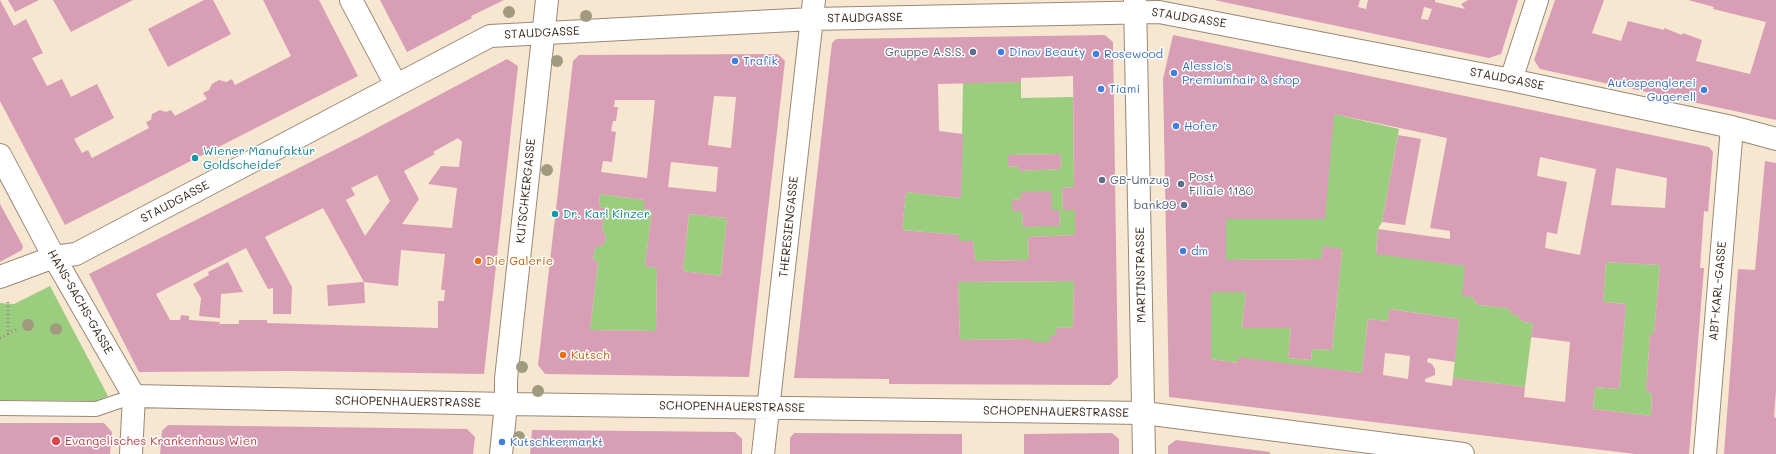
<!DOCTYPE html>
<html>
<head>
<meta charset="utf-8">
<style>
  body { margin:0 }
  canvas { display:block; background:#f7e6d0 }
</style>
</head>
<body>
<canvas width="1776" height="454"></canvas>
<script>
const context = document.querySelector('canvas').getContext('2d');
context.lineJoin = 'round';
function paint(path, color) {
  context.fillStyle = color;
  context.fill(path, 'evenodd');
}
function toPath(rows) {
  const path = new Path2D();
  for (const r of rows) {
    path.moveTo(r[0], r[1]);
    for (let i = 2; i < r.length; i += 2) path.lineTo(r[i], r[i + 1]);
  }
  return path;
}
function strokePath(path, color, width, dash) {
  context.strokeStyle = color;
  context.lineWidth = width;
  context.lineCap = dash ? 'butt' : 'round';
  context.setLineDash(dash || []);
  context.stroke(path);
}
function write(font, color, halo, rows, align = 'center') {
  context.font = font + ' Mali,sans-serif';
  context.lineWidth = 3;
  context.setLineDash([]);
  context.textBaseline = 'middle';
  context.strokeStyle = halo;
  context.fillStyle = color;
  for (const [text, x, y, turn = 0] of rows) {
    context.save();
    context.translate(x, y);
    context.rotate((+turn || 0) * Math.PI / 180);
    context.textAlign = isNaN(turn) ? turn : align;
    if (halo) context.strokeText(text, 0, 0);
    context.fillText(text, 0, 0);
    context.restore();
  }
}
const green = toPath([
  [1021,82,1021,98,1073,97,1074,187,1062,188,1063,210,1075,210,1075,235,1028,237,1029,260,975,261,973,241,959,241,959,235,902,230,906,192,961,198,963,83],
  [1060,154,1061,169,1019,171,1019,166,1008,167,1008,155],
  [1021,199,1052,210,1059,210,1060,225,1023,227,1022,211,1012,211,1012,200],
  [1334,114,1399,129,1382,222,1378,229,1376,253,1465,266,1472,297,1478,305,1508,308,1513,315,1517,315,1523,322,1533,323,1525,387,1453,378,1459,319,1390,309,1388,321,1368,319,1362,373,1238,358,1238,363,1211,359,1211,292,1246,292,1242,328,1291,328,1288,358,1311,360,1312,349,1332,350,1342,249,1323,247,1321,259,1226,260,1226,219],
  [600,194,644,200,644,209,652,210,645,266,657,268,656,331,590,330,598,261,593,260,595,247,600,247,605,242,606,236,602,230,605,208,599,207],
  [689,214,727,218,721,276,683,271],
  [1606,262,1660,265,1654,334,1650,334,1646,392,1652,393,1651,416,1593,409,1595,387,1619,389,1626,304,1603,302],
  [1074,281,1073,327,1056,328,1056,335,1050,335,1050,342,1032,342,1032,339,960,340,958,282],
  [50,286,108,396,97,401,0,400,0,303,14,304]
]);
const building = toPath([
  [0,0,14,26,26,19,43,53,32,58,47,86,62,79,71,97,97,84,114,118,74,139,82,153,88,150,92,158,149,128,146,122,151,120,152,114,160,110,166,112,171,110,175,116,207,99,203,93,209,90,212,84,219,80,226,82,232,79,235,85,291,56,263,0,319,0,358,76,65,225,0,101],
  [8,0,39,0,15,12],
  [53,0,133,0,71,32],
  [204,0,213,0,231,34,168,67,148,29],
  [380,0,504,0,471,16,472,18,407,52],
  [1214,0,1360,0,1358,7,1366,9,1368,0,1435,0,1435,2,1465,9,1461,4,1468,0,1518,0,1501,54,1489,58],
  [1424,7,1432,9,1428,20,1421,19],
  [1555,0,1604,0,1592,33,1621,41,1628,21,1664,30,1664,28,1682,35,1683,33,1702,40,1696,61,1750,74,1766,22,1713,9,1714,7,1688,0,1776,0,1776,120,1540,69,1534,60],
  [1105,35,1113,42,1118,377,1110,385,889,384,889,379,794,378,832,43,836,39],
  [1073,76,1074,187,1062,188,1063,210,1075,210,1075,235,1028,237,1029,260,975,261,973,241,959,241,959,235,902,230,906,192,961,198,963,134,939,131,938,84,1021,82,1021,78],
  [1074,281,1073,327,1056,328,1056,335,1050,335,1050,342,1032,342,1032,339,960,340,958,282],
  [1173,35,1709,147,1713,152,1708,212,1704,211,1700,268,1704,268,1689,454,1635,454,1169,397,1163,79],
  [1334,114,1447,138,1430,228,1450,231,1450,239,1378,229,1376,254,1465,266,1462,296,1472,297,1478,305,1508,308,1513,315,1517,315,1523,322,1533,323,1531,337,1570,342,1565,402,1524,397,1525,387,1453,378,1452,386,1425,382,1425,379,1435,375,1435,369,1432,364,1427,362,1428,358,1455,362,1459,319,1389,309,1388,321,1368,319,1362,373,1238,357,1238,363,1211,359,1211,292,1246,292,1242,328,1291,328,1288,358,1311,360,1312,349,1332,350,1342,249,1323,246,1321,259,1226,260,1226,219,1325,219],
  [1540,157,1596,169,1580,255,1545,248,1547,232,1557,234,1567,182,1537,176],
  [1616,168,1667,178,1665,208,1611,205],
  [1606,262,1660,265,1654,334,1650,334,1646,392,1652,393,1651,416,1593,409,1595,387,1619,389,1626,304,1603,302],
  [1385,353,1410,356,1408,379,1383,375],
  [778,54,785,61,749,377,545,374,538,365,573,61,579,55],
  [714,96,736,97,731,148,708,145],
  [615,100,655,100,647,178,601,172,603,161,612,162,616,132,611,131,613,121,616,121,618,107,614,107],
  [671,162,718,167,716,192,668,187],
  [600,194,644,200,644,209,652,210,645,266,657,268,656,331,590,330,598,261,593,260,595,247,600,247,605,242,606,236,602,230,605,208,599,207],
  [689,214,727,218,721,276,683,271],
  [507,59,518,66,484,374,291,371,139,372,89,274,358,138],
  [458,138,462,142,459,167,441,166,428,184,457,188,452,228,402,224,419,199,404,171,435,154,433,152],
  [377,175,390,201,365,236,346,200,355,195,351,188],
  [323,208,364,282,327,285,328,306,365,303,364,282,398,286,401,250,445,254,441,290,445,290,444,301,438,301,438,328,267,323,267,320,239,320,239,324,219,324,220,322,189,320,189,316,181,315,180,320,170,320,156,294,246,248,268,289,273,288,273,314,291,314,292,287,265,237],
  [1398,135,1421,139,1405,225,1382,222],
  [1060,154,1061,169,1019,171,1019,166,1008,167,1008,155],
  [1765,161,1776,163,1776,390,1774,417,1776,418,1776,454,1724,454,1738,269,1755,270],
  [1051,191,1052,210,1059,210,1060,226,1023,227,1022,211,1012,211,1012,200,1021,199,1021,192],
  [0,204,23,246,22,250,0,262],
  [228,262,243,292,221,294,220,318,199,316,201,298,193,284,209,275,208,272],
  [0,423,104,423,112,432,110,454,0,454],
  [168,425,467,429,475,437,473,454,160,454,162,431],
  [532,430,735,432,742,439,742,454,530,454],
  [794,433,962,434,962,454,790,454,790,438],
  [1112,433,1119,439,1119,454,1024,454,1024,434],
  [1176,440,1270,452,1270,454,1168,454,1168,446]
]);
const path = toPath([
  [8,334,17,329],
  [0,338,8,334,8,299]
]);
const service = toPath([
  [0,408,96,409,134,396]
]);
const minor = toPath([
  [351,0,396,85],
  [1511,80,1537,0],
  [0,155,54,257,134,396,131,454],
  [0,277,54,257,76,254,490,36,812,19,1159,12,1511,80,1732,127,1776,139],
  [134,396,506,404,1144,413,1463,454],
  [501,454,506,404,506,379,547,0],
  [763,454,814,0],
  [1705,454,1732,127]
]);
const tertiary = toPath([
  [1135,0,1144,454]
]);
const trees = [
  [509,12],
  [586,16],
  [557,61],
  [547,170],
  [28,325],
  [56,329],
  [522,367],
  [538,391],
  [519,437]
];
const markers = [
  [973,52,4,"#5c6f8a"],
  [1001,52,4,"#3f7fe0"],
  [1096,54,4,"#3f7fe0"],
  [735,61,4,"#3f7fe0"],
  [1174,73,4,"#3f7fe0"],
  [1101,89,4,"#3f7fe0"],
  [1704,90,4,"#3f7fe0"],
  [1176,126,4,"#3f7fe0"],
  [195,158,4,"#0f9aa8"],
  [1102,180,4,"#5c6f8a"],
  [1181,184,4,"#5c6f8a"],
  [1184,205,4,"#5c6f8a"],
  [555,214,4,"#0f9aa8"],
  [1183,251,4,"#3f7fe0"],
  [478,261,4,"#e8710a"],
  [563,355,4,"#e8710a"],
  [56,441,5,"#e0444e"],
  [502,442,4,"#3f7fe0"]
];
const streetNames = [
  ["STAUDGASSE",865,18,-1],
  ["STAUDGASSE",1189,18,9],
  ["STAUDGASSE",542,33,-3],
  ["STAUDGASSE",1507,79,11],
  ["KUTSCHKERGASSE",526,191,-84],
  ["STAUDGASSE",175,202,-28],
  ["THERESIENGASSE",789,227,-84],
  ["MARTINSTRASSE",1141,275,-91],
  ["ABT-KARL-GASSE",1718,291,-85],
  ["HANS-SACHS-GASSE",80,302,60],
  ["SCHOPENHAUERSTRASSE",408,402,1],
  ["SCHOPENHAUERSTRASSE",732,407,1],
  ["SCHOPENHAUERSTRASSE",1056,412,1]
];
const serviceNames = [
  ["Gruppe A.S.S.",965,52],
  ["Post",1189,177,"left"],
  ["Filiale 1180",1189,191,"left"],
  ["GB-Umzug",1110,180,"left"],
  ["bank99",1176,205]
];
const shopNames = [
  ["Dinov Beauty",1009,52],
  ["Rosewood",1104,54],
  ["Trafik",743,61],
  ["Alessio's",1182,66],
  ["Premiumhair & shop",1182,80],
  ["Autospenglerei",1696,83,"right"],
  ["Gugerell",1696,97,"right"],
  ["Tiami",1109,89],
  ["Hofer",1184,126],
  ["dm",1191,251],
  ["Kutschkermarkt",510,442]
];
const cultureNames = [
  ["Wiener Manufaktur",203,151],
  ["Goldscheider",203,165],
  ["Dr. Karl Kinzer",563,214]
];
const foodNames = [
  ["Die Galerie",486,261],
  ["Kutsch",571,355]
];
const healthNames = [
  ["Evangelisches Krankenhaus Wien",65,441]
];
paint(green, '#9bcd7e');
paint(building, '#d89eb6');
strokePath(service, '#987', 16);
strokePath(minor, '#987', 24);
strokePath(tertiary, '#987', 24);
strokePath(path, '#987', 2.5, [1, 3]);
strokePath(service, '#fff', 14);
strokePath(minor, '#fff', 22);
strokePath(tertiary, '#fff', 22);
context.fillStyle = '#a09a7e';
for (const [x, y] of trees) {
  context.beginPath();
  context.arc(x, y, 6, 0, 2 * Math.PI);
  context.fill();
}
for (const [x, y, r, color] of markers) {
  const dot = new Path2D();
  dot.arc(x, y, r, 0, 2 * Math.PI);
  context.fillStyle = color;
  context.fill(dot);
  strokePath(dot, '#fff', 1.5);
}
write('12px', '#3b2a1e', '#fff', streetNames);
write('12px', '#4e5e75', '#fff', serviceNames, 'right');
write('12px', '#366cbe', '#fff', shopNames, 'left');
write('12px', '#0d838f', '#fff', cultureNames, 'left');
write('12px', '#c56008', '#fff', foodNames, 'left');
write('12px', '#be3a42', '#fff', healthNames, 'left');
</script>
</body>
</html>
